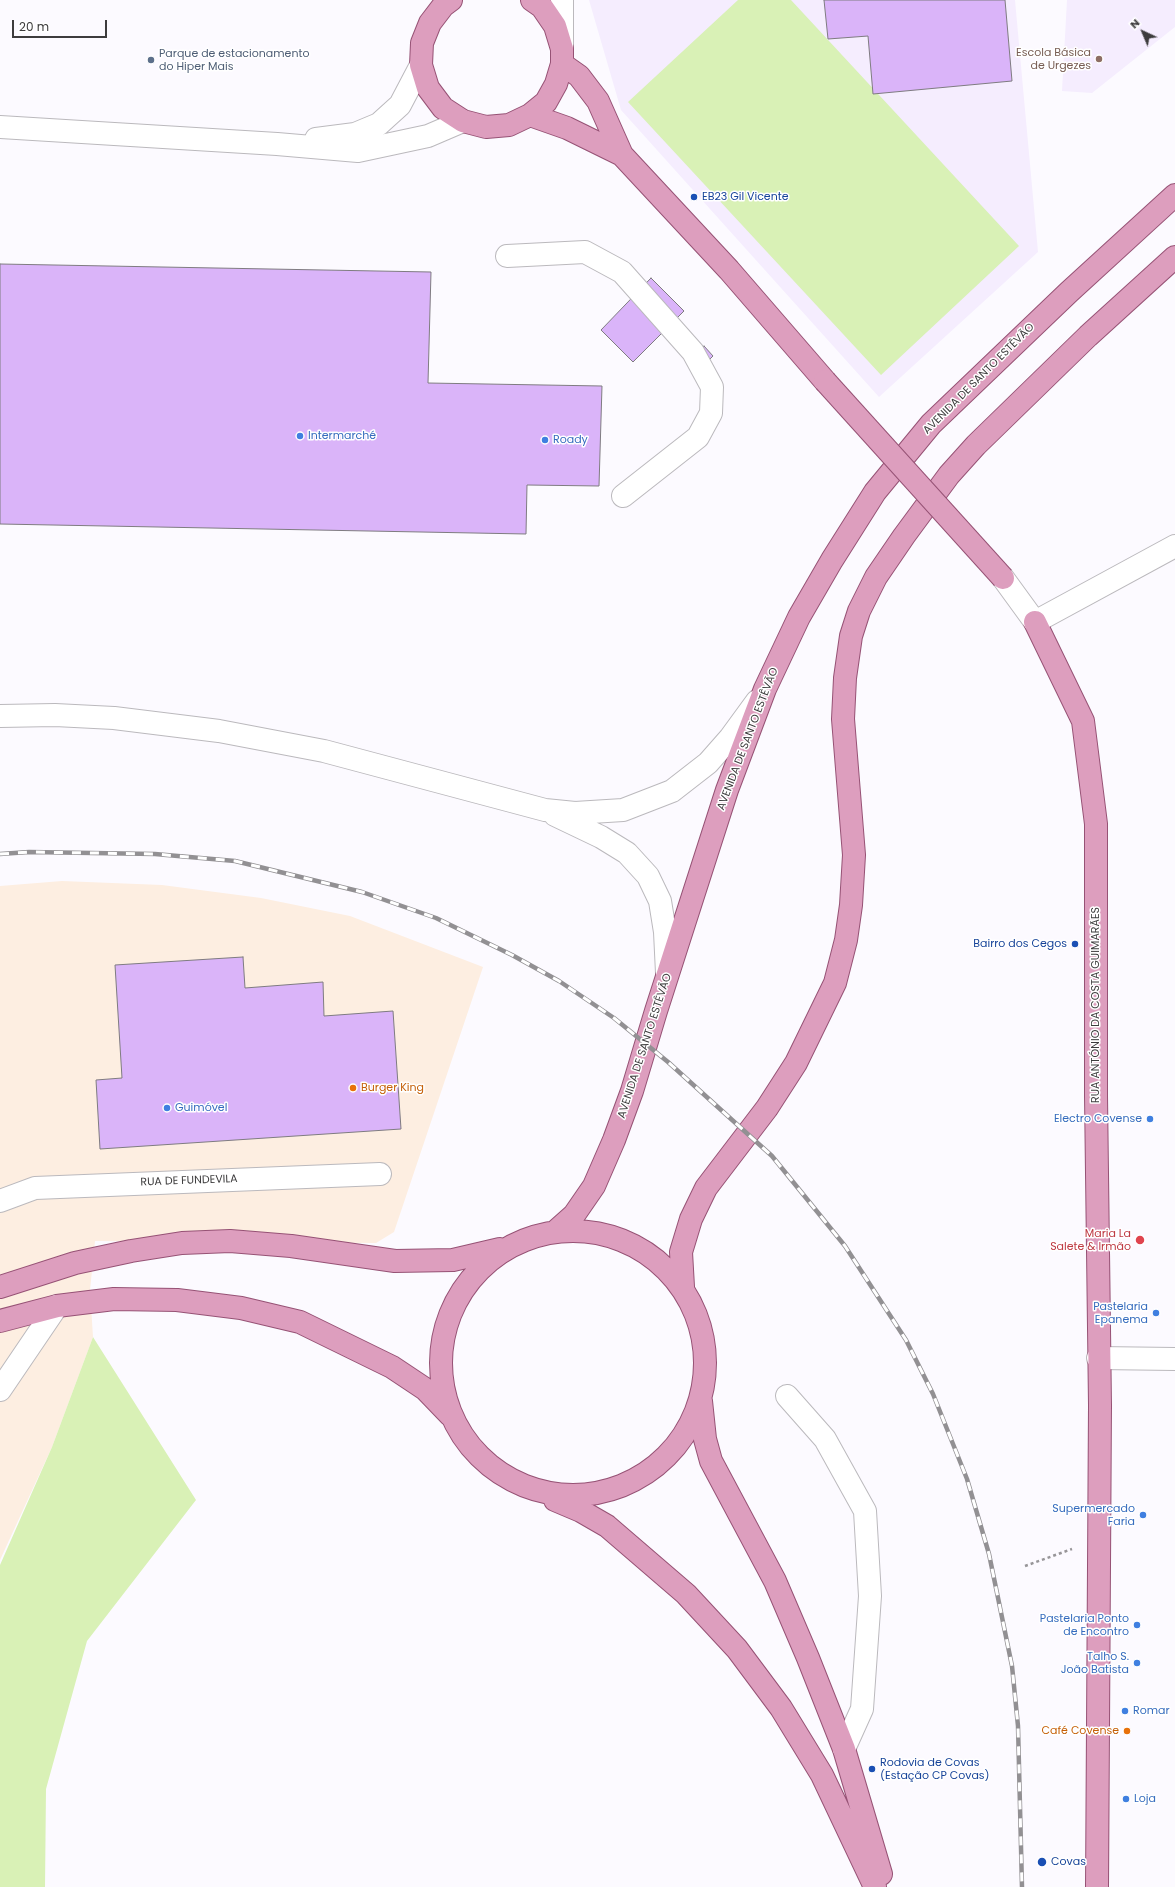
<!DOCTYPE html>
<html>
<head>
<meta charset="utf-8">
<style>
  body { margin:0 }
  #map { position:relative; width:1175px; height:1887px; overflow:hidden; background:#fcfaff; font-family:Poppins,sans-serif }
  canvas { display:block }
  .north { position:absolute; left:1123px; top:12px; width:40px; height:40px; -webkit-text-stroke:3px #fff; paint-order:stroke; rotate:316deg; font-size:11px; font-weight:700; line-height:16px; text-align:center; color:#3d3c3d }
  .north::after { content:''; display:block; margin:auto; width:14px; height:18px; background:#3d3c3d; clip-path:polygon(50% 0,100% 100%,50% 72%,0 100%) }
  .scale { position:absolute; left:12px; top:20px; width:95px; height:18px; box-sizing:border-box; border:2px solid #3d3c3d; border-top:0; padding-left:5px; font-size:12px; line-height:14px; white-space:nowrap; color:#3d3c3d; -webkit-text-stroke:3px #fff; paint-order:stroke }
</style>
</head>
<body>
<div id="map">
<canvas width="1175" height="1887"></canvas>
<div class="north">N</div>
<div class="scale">20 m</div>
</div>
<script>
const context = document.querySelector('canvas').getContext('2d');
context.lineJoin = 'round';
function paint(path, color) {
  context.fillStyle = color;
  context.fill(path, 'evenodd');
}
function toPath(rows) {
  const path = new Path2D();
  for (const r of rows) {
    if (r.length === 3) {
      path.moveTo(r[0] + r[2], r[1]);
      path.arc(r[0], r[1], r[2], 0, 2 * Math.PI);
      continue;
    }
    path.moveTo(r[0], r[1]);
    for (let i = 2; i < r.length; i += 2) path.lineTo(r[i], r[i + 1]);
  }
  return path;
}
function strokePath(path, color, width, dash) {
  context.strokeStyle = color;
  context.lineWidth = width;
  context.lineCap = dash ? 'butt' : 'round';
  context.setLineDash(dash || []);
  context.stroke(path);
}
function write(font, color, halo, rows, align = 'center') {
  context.font = font + ' Poppins,sans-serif';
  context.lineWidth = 3;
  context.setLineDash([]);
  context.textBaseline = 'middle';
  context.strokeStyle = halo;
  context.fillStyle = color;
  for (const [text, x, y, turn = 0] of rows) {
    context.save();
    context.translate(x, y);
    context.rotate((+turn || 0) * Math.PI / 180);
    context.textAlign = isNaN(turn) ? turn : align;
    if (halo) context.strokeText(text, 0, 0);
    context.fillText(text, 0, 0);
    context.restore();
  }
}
const industrial = toPath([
  [62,881,162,885,261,898,350,916,483,967,394,1232,376,1243,95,1241,90,1290,93,1337,52,1447,0,1560,0,886]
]);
const education = toPath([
  [589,0,1015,0,1038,252,879,397,621,110],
  [1067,0,1175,0,1175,27,1092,93,1062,91]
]);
const green = toPath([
  [738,0,791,0,1019,246,881,375,628,102],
  [93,1337,196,1500,87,1641,46,1789,45,1887,0,1887,0,1565,52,1447]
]);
const building = toPath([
  [824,0,1005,0,1012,81,873,94,868,36,828,39,824,0],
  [0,264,431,272,428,383,602,386,599,486,527,485,526,534,0,524,0,264],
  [651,278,684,311,633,362,601,330,651,278],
  [704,346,713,356,707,362,697,353,704,346],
  [243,957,245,988,323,982,324,1016,393,1011,401,1129,100,1149,96,1080,122,1078,115,965,243,957]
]);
const path = toPath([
  [1025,1566,1072,1549]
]);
const minor = toPath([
  [562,46,562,0],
  [0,127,277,144,358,151,428,136,463,121],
  [316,139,355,134,379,124,400,105,421,65],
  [507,256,585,252,622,272,693,352,712,387,711,413,698,437,623,496],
  [1003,578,1035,622,1175,546],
  [0,716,55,715,114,718,219,731,324,751,545,810,575,813,623,810,672,791,708,763,730,738,757,701],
  [555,815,601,837,627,853,648,876,660,901,665,932,667,973],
  [0,1201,35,1188,380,1174],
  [1098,1358,1175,1359],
  [0,1390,57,1306],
  [787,1396,825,1439,865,1511,870,1596,862,1709,844,1749]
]);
const major = toPath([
  [451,0,443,6,430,23,422,43,421,65,428,88,443,108,463,121,486,127,509,125,530,115,546,102,556,84,562,64,562,49,555,26,542,7,532,0],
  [562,64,579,76,598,101,622,155,729,270,825,381],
  [530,115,567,128,622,155],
  [1035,622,1083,721,1096,824,1096,1096,1100,1405,1097,1887],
  [573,1363,132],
  [556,1231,574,1215,594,1186,614,1140,632,1091,656,1011,727,790,765,689,799,617,832,560,875,492,931,424,1069,292,1175,195],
  [0,1287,75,1263,131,1251,182,1243,230,1241,291,1246,395,1261,453,1260,500,1249],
  [683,1287,681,1252,691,1219,706,1188,767,1108,796,1063,835,983,846,940,851,905,854,855,843,719,845,678,851,636,859,611,876,577,904,536,949,475,976,445,1088,336,1175,257],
  [0,1321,57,1306,114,1299,177,1300,241,1308,300,1322,392,1367,425,1389,450,1415],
  [701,1401,705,1439,711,1461,775,1581,808,1658,844,1749,881,1874],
  [555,1500,581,1511,607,1526,686,1594,737,1649,781,1708,822,1775,875,1887]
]);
const rail = toPath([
  [0,854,29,852,155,854,235,861,362,892,436,918,512,955,559,981,614,1018,668,1062,772,1156,845,1246,906,1340,933,1394,967,1479,989,1554,1012,1666,1018,1726,1022,1887]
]);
const majorBridge = toPath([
  [825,381,1003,578]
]);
const markers = [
  [1099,59,4,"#8d6e63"],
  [151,60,4,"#5c6f8a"],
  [694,197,4,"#1a4fb4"],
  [300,436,4,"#3f7fe0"],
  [545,440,4,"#3f7fe0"],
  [1075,944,4,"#1a4fb4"],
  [353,1088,4,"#e8710a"],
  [167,1108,4,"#3f7fe0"],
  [1150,1119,4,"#3f7fe0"],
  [1140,1240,5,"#e0444e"],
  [1156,1313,4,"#3f7fe0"],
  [1143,1515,4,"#3f7fe0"],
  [1137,1625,4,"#3f7fe0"],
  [1137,1663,4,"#3f7fe0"],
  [1125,1711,4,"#3f7fe0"],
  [1127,1731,4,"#e8710a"],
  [872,1769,4,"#1a4fb4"],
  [1126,1799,4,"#3f7fe0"],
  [1042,1862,5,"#1a4fb4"]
];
const educationNames = [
  ["Escola Básica",1091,53],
  ["de Urgezes",1091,66]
];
const serviceNames = [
  ["Parque de estacionamento",159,54],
  ["do Hiper Mais",159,67]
];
const transitNames = [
  ["EB23 Gil Vicente",702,197],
  ["Bairro dos Cegos",1067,944,"right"],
  ["Rodovia de Covas",880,1763],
  ["(Estação CP Covas)",880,1776],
  ["Covas",1051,1862]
];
const streetNames = [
  ["AVENIDA DE SANTO ESTÊVÃO",979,379,-45],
  ["AVENIDA DE SANTO ESTÊVÃO",748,739,-69],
  ["RUA ANTÓNIO DA COSTA GUIMARÃES",1096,1005,-90],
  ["AVENIDA DE SANTO ESTÊVÃO",645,1046,-72],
  ["RUA DE FUNDEVILA",189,1181,-2]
];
const shopNames = [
  ["Intermarché",308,436],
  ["Roady",553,440],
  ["Guimóvel",175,1108],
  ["Electro Covense",1142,1119,"right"],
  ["Pastelaria",1148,1307,"right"],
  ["Epanema",1148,1320,"right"],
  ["Supermercado",1135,1509,"right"],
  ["Faria",1135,1522,"right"],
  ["Pastelaria Ponto",1129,1619,"right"],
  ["de Encontro",1129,1632,"right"],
  ["Talho S.",1129,1657,"right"],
  ["João Batista",1129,1670,"right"],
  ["Romar",1133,1711],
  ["Loja",1134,1799]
];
const foodNames = [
  ["Burger King",361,1088],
  ["Café Covense",1119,1731,"right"]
];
const healthNames = [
  ["Maria La",1131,1234],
  ["Salete & Irmão",1131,1247]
];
paint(industrial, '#fdeee1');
paint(education, '#f5edfe');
paint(green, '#d9f1b6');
paint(building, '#dab4f9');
strokePath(building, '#7f7c81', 1);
strokePath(minor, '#bbb9bd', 24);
strokePath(major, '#965275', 24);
strokePath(path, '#979598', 2.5, [3, 3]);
strokePath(minor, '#fff', 22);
strokePath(major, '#dd9ebe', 22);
strokePath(rail, '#929093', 4.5);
strokePath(rail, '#fff', 3, [9]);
strokePath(majorBridge, '#965275', 24, []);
strokePath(majorBridge, '#dd9ebe', 22);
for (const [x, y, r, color] of markers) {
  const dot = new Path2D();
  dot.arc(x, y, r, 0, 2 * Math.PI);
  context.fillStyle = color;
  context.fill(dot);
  strokePath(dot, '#fff', 1.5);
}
write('11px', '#785e54', '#fff', educationNames, 'right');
write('11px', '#4e5e75', '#fff', serviceNames, 'left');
write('11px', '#164399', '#fff', transitNames, 'left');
write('11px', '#3d3c3d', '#fff', streetNames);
write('11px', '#366cbe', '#fff', shopNames, 'left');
write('11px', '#c56008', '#fff', foodNames, 'left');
write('11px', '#be3a42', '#fff', healthNames, 'right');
</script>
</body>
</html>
